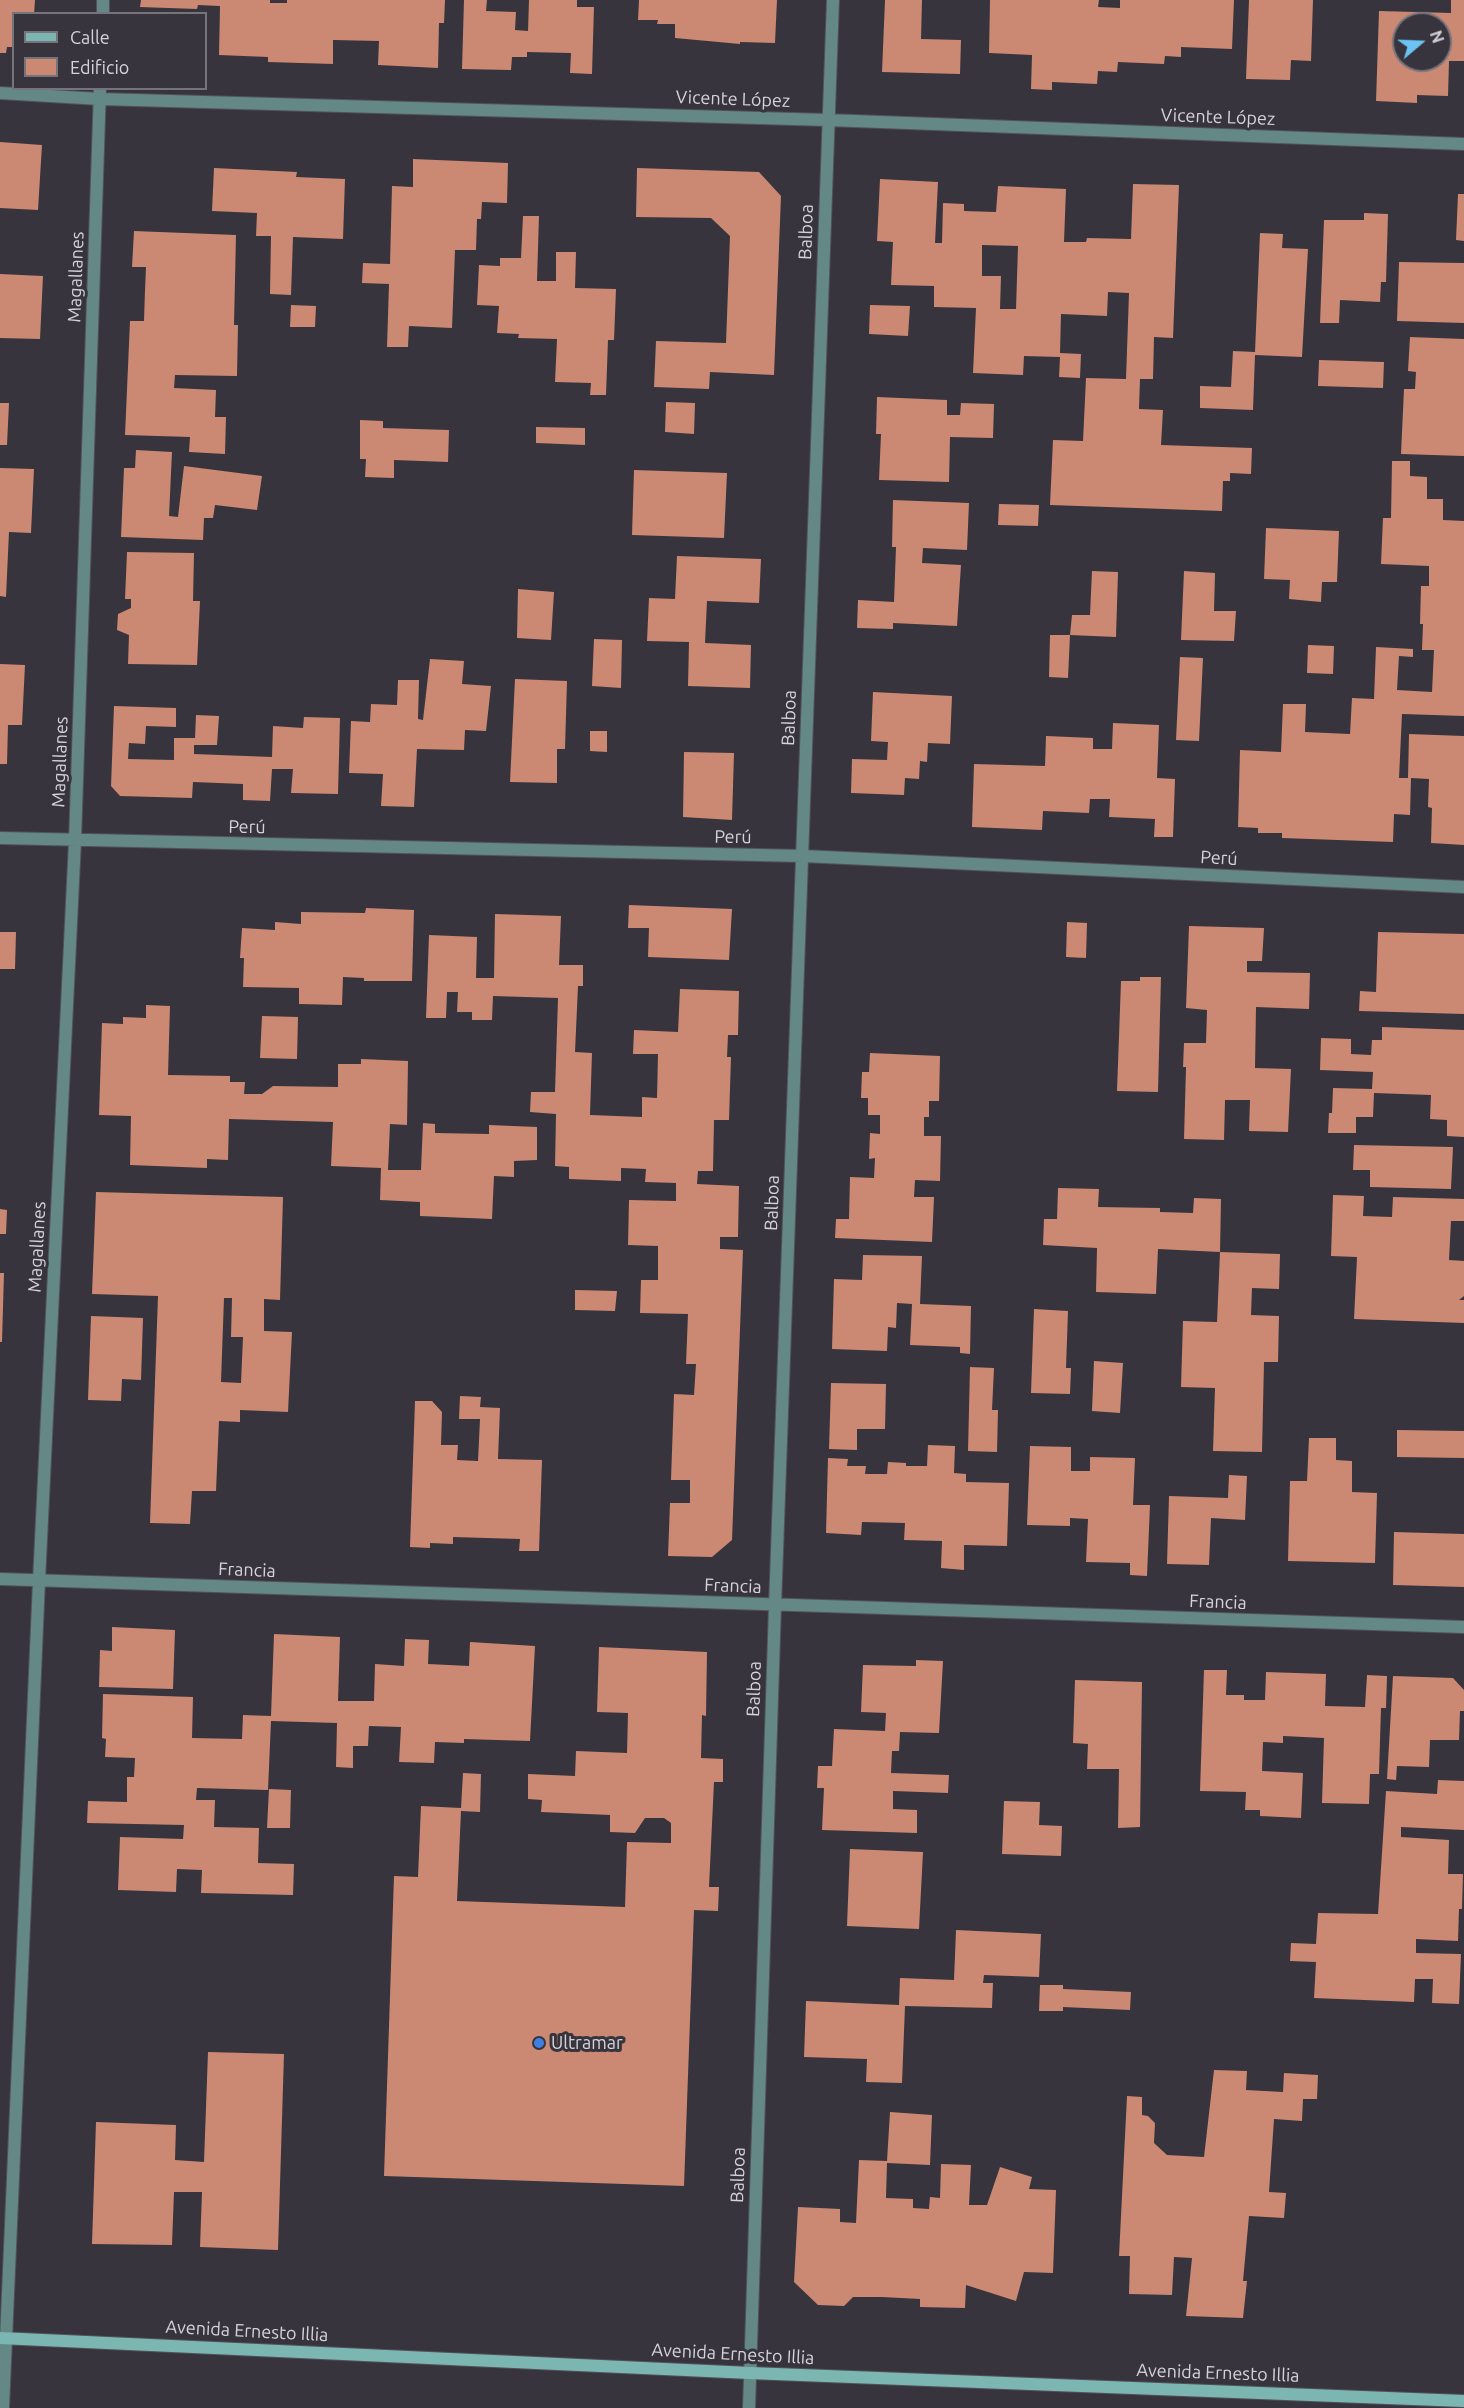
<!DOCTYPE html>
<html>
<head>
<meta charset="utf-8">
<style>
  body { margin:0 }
  #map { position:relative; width:1464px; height:2408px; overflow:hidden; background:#37343d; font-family:Ubuntu,sans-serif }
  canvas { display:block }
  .legend { position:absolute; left:12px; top:12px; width:195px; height:78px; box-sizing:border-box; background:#37343d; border:2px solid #76747b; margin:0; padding:8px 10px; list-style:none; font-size:18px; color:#d5d3d9 }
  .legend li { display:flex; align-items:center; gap:12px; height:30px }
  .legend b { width:30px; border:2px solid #76747b }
  .north { position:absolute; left:1392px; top:12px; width:60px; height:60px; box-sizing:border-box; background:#37343d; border:2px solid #76747b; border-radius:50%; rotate:71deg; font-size:16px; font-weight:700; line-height:24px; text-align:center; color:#d5d3d9 }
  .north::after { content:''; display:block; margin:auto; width:21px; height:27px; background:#6cc3f3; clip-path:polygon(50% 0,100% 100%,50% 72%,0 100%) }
</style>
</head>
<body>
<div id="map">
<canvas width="1464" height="2408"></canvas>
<ul class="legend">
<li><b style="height:8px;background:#7cb6b2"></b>Calle</li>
<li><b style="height:16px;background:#cb8873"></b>Edificio</li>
</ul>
<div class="north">N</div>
</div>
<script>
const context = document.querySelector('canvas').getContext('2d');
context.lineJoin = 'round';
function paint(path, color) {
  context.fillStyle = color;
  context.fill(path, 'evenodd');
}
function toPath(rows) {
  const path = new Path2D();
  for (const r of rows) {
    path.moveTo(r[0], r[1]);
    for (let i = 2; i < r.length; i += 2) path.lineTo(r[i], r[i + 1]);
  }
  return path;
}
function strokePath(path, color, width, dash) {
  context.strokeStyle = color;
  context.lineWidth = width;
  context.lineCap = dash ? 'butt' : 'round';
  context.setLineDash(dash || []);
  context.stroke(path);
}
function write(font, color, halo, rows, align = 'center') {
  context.font = font + ' Ubuntu,sans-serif';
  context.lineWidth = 6;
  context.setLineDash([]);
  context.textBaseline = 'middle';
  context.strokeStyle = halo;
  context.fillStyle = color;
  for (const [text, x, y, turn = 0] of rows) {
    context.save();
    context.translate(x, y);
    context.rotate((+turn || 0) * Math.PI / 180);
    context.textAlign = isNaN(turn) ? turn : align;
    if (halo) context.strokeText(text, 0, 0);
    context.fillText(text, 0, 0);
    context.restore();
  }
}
const building = toPath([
  [0,0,35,0,34,14,14,14,14,47,7,47,6,53,0,53],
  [141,0,270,0,270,3,287,3,287,0,445,0,444,23,439,23,438,68,378,65,379,41,333,40,333,64,268,62,268,57,219,55,220,6,198,5,197,9,140,7],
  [464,0,487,0,486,11,516,12,515,30,528,31,529,0,577,0,577,7,594,7,592,74,570,73,571,53,527,52,527,57,512,57,511,70,462,69],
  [639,0,777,0,775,43,740,42,740,44,675,38,675,24,657,24,658,20,638,20],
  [885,0,922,0,921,39,961,40,960,74,882,72],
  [990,0,1099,0,1098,7,1120,8,1120,0,1234,0,1232,49,1181,47,1181,57,1165,56,1164,64,1118,62,1117,72,1098,71,1097,84,1052,82,1052,90,1031,89,1032,55,989,53],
  [1249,0,1313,0,1311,61,1291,60,1290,80,1246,79],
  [1451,0,1464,0,1464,61,1449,61,1448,96,1417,95,1417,103,1376,101,1379,11,1451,13],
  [1404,24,1440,24,1440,60,1404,60],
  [0,142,42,145,38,210,0,208],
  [413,159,508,163,507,203,482,202,481,219,477,219,476,250,455,250,452,328,409,326,408,347,387,347,389,284,362,283,363,263,390,264,392,186,413,187],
  [214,168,297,172,296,177,345,179,343,239,293,237,291,295,270,294,271,236,256,236,257,213,212,211],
  [637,168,759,172,781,196,774,375,710,372,709,389,654,387,656,341,726,343,730,236,711,218,636,217],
  [880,179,938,182,935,243,942,243,943,203,964,204,964,211,996,212,998,186,1066,189,1064,242,1086,242,1087,238,1131,239,1133,184,1179,185,1173,338,1154,337,1153,379,1140,379,1139,409,1163,410,1161,445,1252,448,1251,474,1230,473,1230,481,1223,481,1222,511,1050,505,1053,440,1083,441,1086,378,1126,379,1129,293,1108,292,1107,316,1061,314,1060,353,1081,354,1080,378,1059,377,1060,357,1024,356,1023,375,973,373,976,308,934,307,934,286,891,285,893,242,877,241],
  [982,245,1018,246,1016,309,1000,309,1001,276,982,276],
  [1458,194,1464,194,1464,241,1456,240],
  [1364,213,1388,214,1386,282,1381,282,1380,302,1340,300,1339,323,1320,323,1324,220,1364,220],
  [523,216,539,216,537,281,556,281,556,252,576,252,575,288,616,289,614,340,608,340,606,395,590,395,591,383,555,382,557,339,518,338,519,334,497,333,499,306,477,305,479,265,500,266,500,258,521,258],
  [134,231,236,235,234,325,238,325,237,376,175,375,174,388,216,390,215,417,226,417,225,454,189,452,190,437,125,435,130,321,144,321,145,290,146,267,132,267],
  [1260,233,1283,234,1282,248,1308,249,1302,357,1255,355,1253,410,1200,408,1200,386,1231,387,1233,351,1255,352],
  [1399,262,1464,263,1464,323,1397,321],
  [0,274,43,276,40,339,0,338],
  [291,305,316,306,315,327,290,327],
  [870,305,910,306,908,336,869,334],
  [1410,337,1464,339,1464,456,1401,454,1404,389,1415,389,1416,372,1408,371],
  [1319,360,1384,362,1383,388,1318,386],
  [877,397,947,400,947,415,960,415,961,403,994,404,993,438,950,437,949,482,879,480,881,434,876,434],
  [666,402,695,403,694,434,665,432],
  [0,403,9,403,7,445,0,445],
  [360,420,383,421,383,428,449,430,448,462,394,460,394,478,365,477,366,459,360,459],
  [536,427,585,428,585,445,536,443],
  [136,450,172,452,169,516,178,517,184,466,262,476,257,510,215,505,213,518,204,518,203,540,121,537,124,468,135,468],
  [1392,461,1410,461,1410,476,1427,477,1427,499,1443,499,1443,520,1464,521,1464,716,1402,714,1399,778,1408,778,1409,734,1464,736,1464,845,1431,843,1432,808,1428,807,1429,779,1411,778,1410,815,1394,814,1393,842,1282,838,1282,833,1258,833,1258,828,1238,827,1240,750,1281,752,1283,704,1306,704,1305,732,1350,734,1352,698,1374,699,1376,647,1413,649,1413,657,1399,656,1397,690,1432,692,1434,650,1422,650,1423,624,1420,624,1421,586,1429,586,1429,566,1381,564,1383,518,1391,518],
  [0,468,34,469,31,533,9,532,6,597,0,596],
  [634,470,727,473,724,538,632,535],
  [893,500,969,503,967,550,923,548,922,563,961,565,957,626,893,623,893,629,857,628,858,600,894,602,896,547,892,547],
  [999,504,1039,505,1038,526,998,525],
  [1266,528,1339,531,1337,582,1322,582,1321,602,1289,599,1290,580,1264,579],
  [127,552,194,553,193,601,200,601,197,665,128,664,129,635,117,630,118,614,131,608,131,599,125,599],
  [677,556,761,559,759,603,707,601,705,643,751,645,750,688,688,686,689,642,647,641,649,598,675,599],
  [1092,571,1118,572,1116,637,1070,635,1072,615,1090,615],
  [1184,571,1215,573,1214,611,1236,611,1234,641,1181,640],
  [518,589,554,592,551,640,517,638],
  [1050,635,1070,635,1068,678,1049,677],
  [594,639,622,640,621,688,592,686],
  [1308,645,1334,646,1333,674,1307,673],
  [1180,657,1203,658,1199,741,1176,740],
  [430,659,464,661,462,684,491,686,486,731,465,730,464,750,417,749,414,807,381,806,383,774,349,773,351,721,370,722,371,704,397,705,398,680,419,680,418,719,423,720],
  [0,664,25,665,22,725,8,725,7,764,0,764],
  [515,679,567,681,565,749,557,749,557,783,510,782],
  [873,692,952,696,950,744,928,743,927,762,920,761,919,779,905,778,904,795,851,793,852,759,887,760,888,742,871,741],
  [114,706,176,708,176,727,146,726,145,744,129,743,128,759,174,760,174,738,195,738,196,715,219,716,217,745,194,745,194,754,272,757,273,726,303,728,304,717,340,718,338,794,291,793,293,769,272,769,270,801,243,800,243,784,193,782,192,798,120,796,111,786],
  [1113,723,1159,725,1157,778,1175,779,1173,837,1154,837,1155,819,1109,817,1110,799,1090,799,1089,813,1043,811,1042,830,972,827,974,764,1045,766,1046,736,1093,738,1093,749,1112,749],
  [590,731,607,731,607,752,590,751],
  [684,752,734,753,732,820,683,817],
  [629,905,732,909,729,960,648,957,649,928,628,928],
  [366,908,414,910,412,981,364,981,364,978,343,977,342,1005,299,1004,299,988,243,987,244,958,240,958,242,928,275,930,275,922,301,924,301,912,365,913],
  [495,914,561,916,559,965,583,965,583,986,578,986,575,1052,592,1053,590,1115,642,1117,642,1097,657,1098,658,1054,633,1054,634,1030,678,1032,680,989,739,991,738,1035,728,1035,727,1057,731,1057,729,1120,714,1120,713,1171,698,1171,697,1184,739,1186,738,1237,720,1237,720,1249,743,1250,732,1540,712,1557,668,1556,670,1503,690,1503,690,1480,671,1480,674,1394,694,1395,696,1364,686,1364,688,1314,640,1313,641,1280,658,1280,658,1246,628,1245,629,1200,676,1201,676,1183,645,1182,646,1169,621,1168,621,1181,569,1179,569,1167,555,1166,556,1114,530,1112,531,1092,555,1092,558,998,493,996,492,1020,472,1020,472,1012,457,1012,458,992,447,992,446,1018,426,1018,429,935,477,937,476,978,494,978],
  [1067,922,1087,923,1086,958,1066,957],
  [1189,926,1264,928,1262,961,1247,961,1247,972,1310,973,1309,1009,1256,1007,1255,1068,1291,1069,1288,1132,1249,1131,1250,1100,1225,1100,1224,1140,1184,1139,1186,1067,1183,1067,1184,1043,1206,1043,1207,1010,1186,1008],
  [0,932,16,932,15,969,0,969],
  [1378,932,1464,934,1464,1014,1359,1011,1360,991,1376,992],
  [1140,977,1161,977,1158,1092,1117,1091,1121,981,1140,981],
  [146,1005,170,1006,168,1075,230,1076,230,1082,245,1082,244,1094,262,1094,273,1086,338,1087,338,1064,361,1064,361,1059,408,1061,407,1125,390,1124,388,1170,421,1170,423,1123,435,1124,435,1133,489,1134,489,1125,537,1127,537,1160,514,1161,514,1177,494,1176,492,1219,420,1216,420,1202,380,1200,381,1168,331,1166,333,1122,229,1119,228,1160,207,1159,207,1168,130,1165,131,1116,99,1115,102,1023,123,1024,123,1017,146,1018],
  [262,1016,298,1017,297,1059,260,1058],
  [1382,1027,1464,1030,1464,1137,1447,1136,1447,1120,1430,1119,1431,1095,1374,1093,1373,1117,1356,1117,1356,1133,1328,1133,1329,1113,1332,1113,1333,1088,1372,1089,1373,1072,1320,1070,1321,1038,1351,1039,1351,1054,1371,1055,1372,1040,1382,1040],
  [870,1053,940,1056,939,1101,929,1101,929,1117,924,1117,924,1136,941,1136,940,1181,915,1180,914,1197,934,1197,932,1242,835,1238,836,1219,849,1219,850,1177,874,1178,875,1158,869,1159,870,1133,880,1134,880,1115,868,1115,868,1098,861,1098,862,1072,869,1072],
  [1354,1145,1453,1147,1451,1189,1370,1187,1370,1170,1353,1170],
  [1058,1188,1099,1189,1098,1207,1160,1208,1160,1212,1193,1213,1194,1198,1221,1199,1220,1252,1280,1254,1279,1289,1252,1288,1251,1315,1279,1316,1278,1362,1264,1362,1262,1452,1213,1451,1215,1388,1181,1387,1183,1321,1217,1322,1220,1252,1158,1249,1156,1294,1096,1292,1097,1248,1043,1245,1044,1219,1057,1219],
  [96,1192,283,1197,280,1300,264,1299,264,1331,292,1332,288,1412,240,1410,240,1422,219,1421,216,1491,192,1491,190,1524,150,1523,158,1296,92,1294],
  [224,1298,232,1298,231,1337,243,1337,241,1383,221,1382],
  [1333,1195,1364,1196,1363,1216,1392,1217,1393,1197,1464,1199,1464,1221,1451,1221,1449,1260,1464,1261,1464,1296,1459,1300,1464,1300,1464,1323,1354,1319,1357,1257,1331,1256],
  [0,1209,7,1210,6,1234,0,1234],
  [863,1255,922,1256,920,1304,971,1306,970,1354,960,1353,960,1347,910,1345,912,1304,897,1303,896,1328,888,1327,887,1351,832,1349,834,1279,862,1280],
  [0,1273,4,1273,2,1342,0,1342],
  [575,1290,617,1291,615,1311,575,1310],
  [1034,1309,1068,1311,1066,1368,1071,1368,1070,1394,1031,1393],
  [91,1316,143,1318,141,1380,122,1379,121,1401,88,1400],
  [1094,1361,1123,1363,1120,1413,1092,1411],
  [970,1367,994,1368,992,1410,998,1410,997,1452,968,1451],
  [831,1383,886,1384,885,1429,857,1429,857,1450,829,1449],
  [460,1396,481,1397,480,1407,500,1408,498,1459,542,1460,539,1551,519,1551,520,1539,453,1537,453,1544,430,1543,430,1548,410,1547,415,1401,432,1401,442,1412,441,1445,458,1445,457,1460,478,1461,480,1419,459,1419],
  [1397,1430,1464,1431,1464,1458,1397,1457],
  [1309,1438,1336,1438,1336,1460,1352,1461,1352,1492,1377,1493,1375,1563,1288,1561,1290,1481,1307,1481],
  [928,1445,955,1446,954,1473,966,1474,966,1482,1009,1483,1007,1546,964,1545,964,1570,941,1568,942,1541,904,1540,905,1523,862,1522,861,1535,826,1533,828,1458,848,1459,847,1466,866,1466,865,1474,887,1474,888,1462,906,1463,906,1466,927,1466],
  [1030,1446,1071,1447,1071,1471,1090,1471,1090,1457,1135,1458,1133,1505,1150,1505,1147,1576,1130,1575,1130,1563,1086,1562,1088,1519,1070,1518,1070,1526,1027,1525],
  [1229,1475,1247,1476,1245,1520,1211,1518,1209,1565,1167,1564,1169,1496,1228,1498],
  [1394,1532,1464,1534,1464,1587,1393,1585],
  [112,1627,175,1630,173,1689,99,1687,100,1650,112,1651],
  [274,1634,340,1637,338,1701,374,1701,375,1664,404,1666,405,1639,429,1640,428,1664,469,1666,470,1642,535,1646,530,1741,464,1739,464,1743,435,1742,434,1763,399,1762,401,1727,369,1726,368,1746,353,1746,353,1768,336,1767,337,1723,271,1721,268,1790,197,1788,196,1800,215,1800,214,1827,259,1828,258,1863,294,1864,293,1895,201,1893,202,1870,177,1869,176,1892,118,1890,120,1837,183,1839,184,1825,87,1823,88,1801,127,1802,127,1777,134,1777,135,1758,105,1757,106,1739,102,1738,103,1694,193,1697,192,1738,242,1739,243,1715,271,1716],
  [599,1647,707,1652,706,1716,702,1715,701,1758,723,1759,723,1782,714,1782,709,1887,719,1887,718,1911,694,1910,684,2186,384,2176,394,1876,418,1877,421,1806,461,1808,463,1773,481,1774,480,1812,461,1811,457,1901,625,1907,627,1842,671,1843,671,1823,664,1818,645,1818,635,1833,610,1832,610,1815,541,1812,542,1800,528,1799,528,1774,575,1776,576,1751,627,1753,628,1713,597,1712],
  [916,1660,943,1661,939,1733,900,1732,899,1751,892,1751,891,1773,949,1775,948,1793,893,1791,893,1809,917,1810,917,1833,822,1830,824,1788,817,1788,818,1766,832,1766,834,1729,885,1731,886,1713,861,1712,863,1665,916,1666],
  [1204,1670,1227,1670,1226,1695,1244,1695,1244,1700,1265,1700,1266,1672,1326,1674,1325,1706,1365,1707,1367,1675,1387,1676,1386,1708,1381,1708,1379,1774,1370,1774,1369,1804,1322,1803,1324,1738,1283,1736,1283,1743,1263,1742,1262,1771,1303,1773,1301,1818,1260,1816,1260,1810,1245,1810,1246,1792,1200,1791],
  [1393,1676,1453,1678,1464,1690,1464,1711,1460,1711,1459,1740,1430,1740,1429,1767,1397,1766,1396,1780,1387,1779],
  [1075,1680,1142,1682,1140,1827,1118,1828,1119,1769,1087,1769,1088,1744,1073,1743],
  [1438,1780,1464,1781,1464,1830,1401,1827,1401,1837,1449,1840,1448,1874,1463,1874,1462,1909,1459,1909,1458,1941,1416,1939,1416,1953,1461,1954,1459,2004,1432,2003,1433,1979,1415,1979,1414,2002,1314,1998,1316,1962,1290,1961,1291,1943,1316,1944,1318,1913,1378,1914,1386,1791,1437,1794],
  [269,1789,291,1790,290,1828,267,1828],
  [1004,1801,1040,1802,1039,1825,1062,1826,1061,1856,1002,1854],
  [850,1849,923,1852,919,1929,847,1926],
  [956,1930,1041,1934,1039,1977,984,1975,983,1983,993,1983,992,2008,905,2006,902,2083,866,2082,867,2059,804,2057,806,2001,899,2005,900,1978,954,1980],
  [1040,1985,1063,1985,1063,1989,1131,1992,1130,2010,1063,2007,1063,2011,1039,2011],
  [208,2052,284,2054,278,2250,200,2247,202,2192,174,2192,172,2245,92,2244,96,2122,176,2125,175,2160,204,2162],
  [1214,2070,1247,2071,1246,2090,1283,2092,1284,2073,1318,2075,1317,2099,1303,2099,1302,2121,1274,2119,1269,2192,1286,2193,1284,2218,1249,2216,1243,2281,1247,2281,1243,2318,1186,2316,1192,2258,1174,2257,1172,2295,1129,2294,1130,2256,1119,2256,1127,2096,1142,2097,1142,2115,1148,2116,1155,2123,1154,2143,1167,2155,1204,2157],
  [890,2112,932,2115,930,2165,887,2163,886,2198,913,2199,913,2208,929,2209,930,2197,940,2198,941,2164,971,2165,969,2205,987,2205,1000,2167,1032,2177,1029,2189,1056,2190,1053,2273,1024,2272,1016,2301,966,2285,965,2308,920,2307,920,2299,882,2297,853,2297,844,2306,818,2305,794,2282,798,2207,840,2209,840,2222,856,2223,859,2160,887,2161]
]);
const street = toPath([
  [103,14,103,0],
  [0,93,100,99,828,120,1464,144],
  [0,838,803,856,1464,887],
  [0,1579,1464,1627],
  [3,2408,39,1581,75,841,100,88],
  [749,2408,775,1606,833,0]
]);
const secondary = toPath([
  [0,2338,750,2373,1464,2401]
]);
const markers = [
  [539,2043,6,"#3f7fe0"]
];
const streetNames = [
  ["Vicente López",733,99,2],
  ["Vicente López",1218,117,2],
  ["Balboa",806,232,-88],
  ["Magallanes",76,277,-88],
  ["Balboa",789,718,-88],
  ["Magallanes",60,762,-88],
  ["Perú",247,827,1],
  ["Perú",733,837,1],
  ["Perú",1219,858,3],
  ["Balboa",772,1203,-88],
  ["Magallanes",37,1247,-87],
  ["Francia",247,1570,2],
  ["Francia",733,1586,2],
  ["Francia",1218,1602,2],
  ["Balboa",754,1689,-88],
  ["Balboa",738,2175,-88],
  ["Avenida Ernesto Illia",247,2331,3],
  ["Avenida Ernesto Illia",733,2354,3],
  ["Avenida Ernesto Illia",1218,2373,2]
];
const poiNames = [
  ["Ultramar",551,2043]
];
paint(building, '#cb8873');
strokePath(street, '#535159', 14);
strokePath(secondary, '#535159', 14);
strokePath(street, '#648885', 12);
strokePath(secondary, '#7cb6b2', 12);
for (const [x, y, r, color] of markers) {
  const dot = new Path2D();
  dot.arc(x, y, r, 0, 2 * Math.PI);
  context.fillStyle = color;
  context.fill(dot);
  strokePath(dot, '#37343d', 2);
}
write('18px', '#d5d3d9', '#37343d', streetNames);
write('18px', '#d5d3d9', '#37343d', poiNames, 'left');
</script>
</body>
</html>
